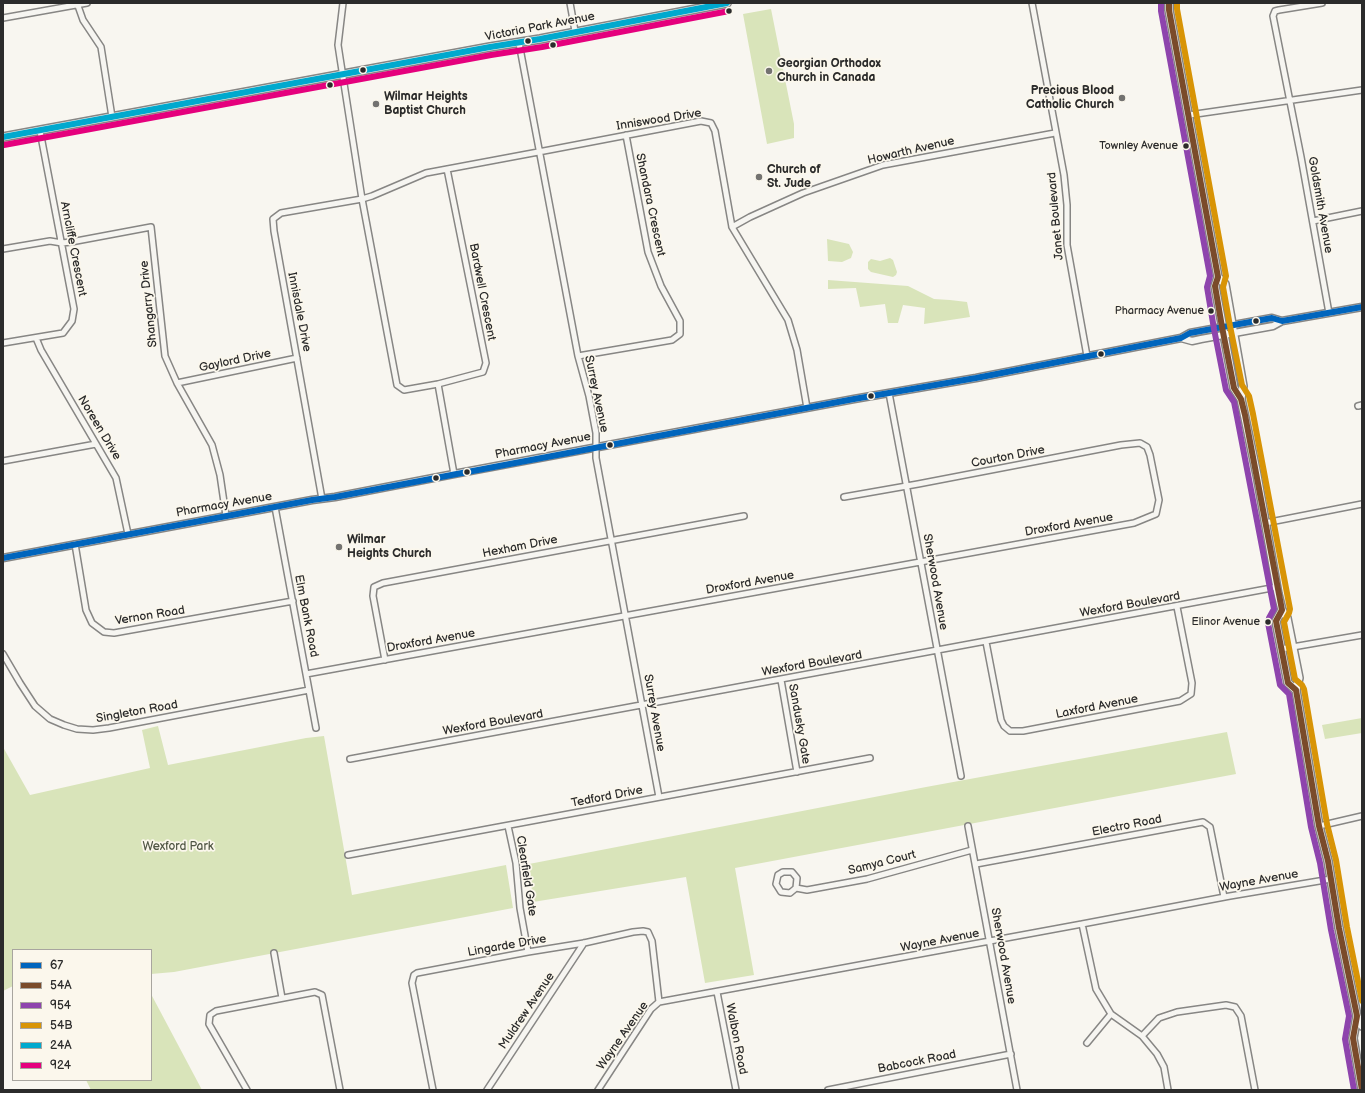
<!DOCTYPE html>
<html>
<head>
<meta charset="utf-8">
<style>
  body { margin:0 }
  #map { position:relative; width:1365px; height:1093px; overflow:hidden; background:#f8f6f0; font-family:"Balsamiq Sans",sans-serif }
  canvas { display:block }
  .frame { position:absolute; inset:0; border:4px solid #2b2b2b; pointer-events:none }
  .legend { position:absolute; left:12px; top:949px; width:140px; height:132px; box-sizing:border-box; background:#fbf7ec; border:1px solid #a8a59f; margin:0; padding:5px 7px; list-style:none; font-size:12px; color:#2b2b2b }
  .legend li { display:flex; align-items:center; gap:8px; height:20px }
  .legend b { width:20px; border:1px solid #a8a59f }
</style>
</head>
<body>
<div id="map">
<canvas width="1365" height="1093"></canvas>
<div class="frame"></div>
<ul class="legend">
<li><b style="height:5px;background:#0065bd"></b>67</li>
<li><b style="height:5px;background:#7a4b2a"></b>54A</li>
<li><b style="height:5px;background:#8e44ad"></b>954</li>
<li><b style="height:5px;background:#d89406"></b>54B</li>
<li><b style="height:5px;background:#00a9ce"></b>24A</li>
<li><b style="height:5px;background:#e5007d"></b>924</li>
</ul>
</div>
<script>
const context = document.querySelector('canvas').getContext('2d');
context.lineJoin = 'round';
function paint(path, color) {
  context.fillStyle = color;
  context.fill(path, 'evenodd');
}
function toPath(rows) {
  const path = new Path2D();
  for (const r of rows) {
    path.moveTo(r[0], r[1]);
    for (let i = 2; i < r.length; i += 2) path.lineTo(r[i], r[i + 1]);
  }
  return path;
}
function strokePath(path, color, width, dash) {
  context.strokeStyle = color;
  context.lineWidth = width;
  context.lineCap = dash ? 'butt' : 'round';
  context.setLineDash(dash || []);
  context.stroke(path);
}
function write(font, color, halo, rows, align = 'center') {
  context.font = font + ' "Balsamiq Sans",sans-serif';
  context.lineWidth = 3.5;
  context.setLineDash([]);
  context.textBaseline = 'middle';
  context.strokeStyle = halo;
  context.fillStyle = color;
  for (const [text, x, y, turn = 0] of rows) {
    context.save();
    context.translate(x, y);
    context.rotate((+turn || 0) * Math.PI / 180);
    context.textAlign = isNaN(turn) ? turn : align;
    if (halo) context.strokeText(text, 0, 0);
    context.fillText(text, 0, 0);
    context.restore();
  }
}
const green = toPath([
  [771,9,794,124,794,138,767,144,743,14],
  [827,239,849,244,853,252,851,258,842,262,828,261],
  [890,258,893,260,897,272,896,275,893,277,871,272,868,269,868,262,871,259,880,261],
  [828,280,908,286,934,299,950,300,967,302,970,317,924,324,925,308,903,305,898,323,888,323,885,304,860,307,856,288,828,289],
  [1362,718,1362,733,1325,739,1322,725],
  [158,726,168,765,306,738,324,736,352,895,506,865,513,908,174,972,151,974,151,950,13,950,13,986,3,991,3,747,30,795,150,768,142,730],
  [1227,732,1236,774,735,868,754,975,705,983,686,877,533,902,529,864,926,787],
  [151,994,202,1090,91,1090,86,1080,151,1080]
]);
const minor = toPath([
  [77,3,83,20,101,47,112,117],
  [343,3,338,45,340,58,362,199,397,385,404,390,438,384,454,474],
  [570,3,575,31],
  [1032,3,1064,175,1067,205,1067,245,1087,356],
  [1322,3,1279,10,1275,11,1273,16,1301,157,1329,313],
  [3,18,87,3],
  [519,43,578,356,589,396,596,433,596,458,659,797],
  [1189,115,1362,90],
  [1313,221,1362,211],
  [732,227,750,217,803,193,883,165,1055,133],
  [3,249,50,241,62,243,71,242,151,227,165,356,177,383,212,445,220,475,226,516],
  [36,338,41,350,116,478,128,534],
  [3,343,63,333,72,321,74,309,40,131],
  [578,356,672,340,680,334,680,321,661,286,648,252,626,135],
  [177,383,297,358],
  [438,384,483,372,486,363,447,169],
  [889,393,961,776],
  [1358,406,1362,405],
  [3,461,96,444],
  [322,499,274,231,273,219,281,213,362,199,372,196,426,173,549,150,701,121,711,123,715,131,732,227,788,320,797,350,807,408],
  [275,507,316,728],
  [1265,523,1362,504],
  [75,544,86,610,92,623,104,632,114,633,293,601],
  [986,642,1001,720,1004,726,1010,731,1023,731,1180,701,1191,694,1192,683,1177,607],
  [1281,649,1362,635],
  [3,654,20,683,35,706,50,719,64,725,77,729,93,730,109,728,309,690],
  [385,660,373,596,374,587,383,583,744,516],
  [306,674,1134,523,1156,514,1159,500,1150,455,1147,447,1140,443,1121,445,918,484,844,497],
  [781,680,797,772],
  [350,759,1277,587],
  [508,826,516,863,520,908,528,952],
  [968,826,1017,1090],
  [1319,826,1362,816],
  [348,855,870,758],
  [976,864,1203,822,1210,827,1224,897],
  [796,888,797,878,792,872,783,872,778,875,776,884,781,892,790,893,796,888,807,890,867,879,972,850],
  [1082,924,1096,989,1111,1014,1142,1036,1157,1054,1164,1067,1168,1090],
  [274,953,282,998],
  [717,992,736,1090],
  [1142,1036,1159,1018,1177,1012,1226,1005,1235,1007,1241,1016,1255,1090],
  [1087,1043,1111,1014],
  [247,1090,209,1024,210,1015,216,1011,315,992,322,995,340,1090],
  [433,1090,412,983,414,975,417,973,528,952,584,943,633,932,643,931,648,932,652,941,659,1002],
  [487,1090,584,943],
  [598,1090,651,1009,659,1002,1082,924,1230,896,1331,879],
  [828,1090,1011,1054]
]);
const tertiary = toPath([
  [1181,338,1192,341,1201,339,1273,326,1282,321,1362,307],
  [3,558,312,500,335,497,454,474,854,399,976,378,1181,338,1190,333,1272,318,1282,321]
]);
const secondary = toPath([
  [1169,3,1169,10,1218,277,1215,286,1221,318,1234,388,1241,399],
  [3,137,490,47,540,39,727,3],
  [1218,277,1225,284,1243,386,1241,399,1257,475,1278,594,1282,610,1287,618,1299,678,1296,690,1319,826,1328,861,1339,928,1357,1016,1362,1026],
  [1282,610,1276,621,1288,683,1296,690],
  [1357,1016,1353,1038,1362,1090]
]);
const bus1 = toPath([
  [3,558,312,500,335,497,854,399,976,378,1181,338,1190,333,1272,318,1282,321,1362,307]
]);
const bus2 = toPath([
  [1169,3,1169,10,1218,277,1215,286,1222,327,1234,388,1241,399,1245,415,1282,610,1276,621,1288,683,1296,690,1319,826,1328,861,1339,928,1357,1016,1353,1038,1362,1090]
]);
const bus3 = toPath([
  [1161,3,1161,11,1210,276,1207,287,1214,329,1226,390,1234,402,1237,417,1274,609,1269,618,1268,623,1280,685,1289,694,1311,827,1320,863,1331,930,1349,1016,1345,1039,1354,1090]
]);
const bus4 = toPath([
  [1177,3,1177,9,1226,276,1223,287,1230,326,1242,385,1249,396,1253,414,1290,609,1289,613,1284,622,1295,679,1302,685,1304,689,1327,824,1336,860,1347,927,1362,1001]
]);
const bus5 = toPath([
  [3,137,490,47,540,39,727,3]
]);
const bus6 = toPath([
  [4,145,491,55,542,47,729,11]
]);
const markers = [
  [729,11,3.5,"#2b2b2b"],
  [528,41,3.5,"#2b2b2b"],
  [553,45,3.5,"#2b2b2b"],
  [363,70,3.5,"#2b2b2b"],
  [769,71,4,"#737270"],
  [330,85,3.5,"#2b2b2b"],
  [1122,98,4,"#737270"],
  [376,104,4,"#737270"],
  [1186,146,3.5,"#2b2b2b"],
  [759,177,4,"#737270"],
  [1211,311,3.5,"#2b2b2b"],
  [1256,321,3.5,"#2b2b2b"],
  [1101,354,3.5,"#2b2b2b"],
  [871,396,3.5,"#2b2b2b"],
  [610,445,3.5,"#2b2b2b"],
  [467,472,3.5,"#2b2b2b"],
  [436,478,3.5,"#2b2b2b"],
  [339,547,4,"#737270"],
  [1268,622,3.5,"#2b2b2b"]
];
const busNames = [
  ["Townley Avenue",1178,146],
  ["Pharmacy Avenue",1204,311],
  ["Elinor Avenue",1260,622]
];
const streetNames = [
  ["Victoria Park Avenue",540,27,-11],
  ["Inniswood Drive",659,120,-9],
  ["Howarth Avenue",911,151,-13],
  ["Shandara Crescent",650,205,78],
  ["Goldsmith Avenue",1320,205,80],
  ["Janet Boulevard",1056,216,-95],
  ["Arncliffe Crescent",73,249,79],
  ["Bardwell Crescent",482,292,79],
  ["Shangarry Drive",149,304,-96],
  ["Innisdale Drive",299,312,79],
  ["Gaylord Drive",235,361,-12],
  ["Surrey Avenue",596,394,78],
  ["Noreen Drive",99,428,59],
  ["Pharmacy Avenue",543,446,-11],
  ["Courton Drive",1008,457,-11],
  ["Pharmacy Avenue",224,505,-10],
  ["Droxford Avenue",1069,525,-10],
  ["Hexham Drive",520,547,-11],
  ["Sherwood Avenue",935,582,80],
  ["Droxford Avenue",750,583,-10],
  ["Wexford Boulevard",1130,605,-10],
  ["Vernon Road",150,616,-9],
  ["Elm Bank Road",306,616,79],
  ["Droxford Avenue",431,641,-10],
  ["Wexford Boulevard",812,664,-10],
  ["Laxford Avenue",1097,707,-11],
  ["Singleton Road",137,712,-10],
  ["Surrey Avenue",654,713,80],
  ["Wexford Boulevard",493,723,-10],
  ["Sandusky Gate",799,724,80],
  ["Tedford Drive",607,797,-11],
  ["Electro Road",1127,826,-11],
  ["Samya Court",882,863,-14],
  ["Clearfield Gate",526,876,81],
  ["Wayne Avenue",1259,881,-10],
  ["Wayne Avenue",940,941,-11],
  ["Lingarde Drive",507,946,-10],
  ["Sherwood Avenue",1003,956,80],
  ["Muldrew Avenue",527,1011,-56],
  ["Wayne Avenue",623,1036,-55],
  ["Walbon Road",736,1039,79],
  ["Babcock Road",917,1062,-11]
];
const poiNames = [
  ["Georgian Orthodox",777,64],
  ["Church in Canada",777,78],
  ["Precious Blood",1114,91,"right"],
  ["Catholic Church",1114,105,"right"],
  ["Wilmar Heights",384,97],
  ["Baptist Church",384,111],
  ["Church of",767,170],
  ["St. Jude",767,184],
  ["Wilmar",347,540],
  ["Heights Church",347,554]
];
const parkNames = [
  ["Wexford Park",178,847]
];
paint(green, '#d9e4ba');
strokePath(minor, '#878684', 8);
strokePath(tertiary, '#878684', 9);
strokePath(secondary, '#878684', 10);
strokePath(minor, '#f6f5f1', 5);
strokePath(tertiary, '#f6f5f1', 6);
strokePath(secondary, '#f6f5f1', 7);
strokePath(bus1, '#0065bd', 6);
strokePath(bus2, '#7a4b2a', 6);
strokePath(bus3, '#8e44ad', 6);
strokePath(bus4, '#d89406', 6);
strokePath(bus5, '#00a9ce', 6);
strokePath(bus6, '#e5007d', 6);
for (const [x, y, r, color] of markers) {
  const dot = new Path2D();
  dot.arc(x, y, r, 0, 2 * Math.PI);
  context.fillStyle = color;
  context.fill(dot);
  strokePath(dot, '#fbf7ec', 1.5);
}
write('11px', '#2b2b2b', '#fbf7ec', busNames, 'right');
write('12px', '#2b2b2b', '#fbf7ec', streetNames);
write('bold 12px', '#2b2b2b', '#fbf7ec', poiNames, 'left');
write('12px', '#505644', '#fbf7ec', parkNames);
</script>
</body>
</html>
